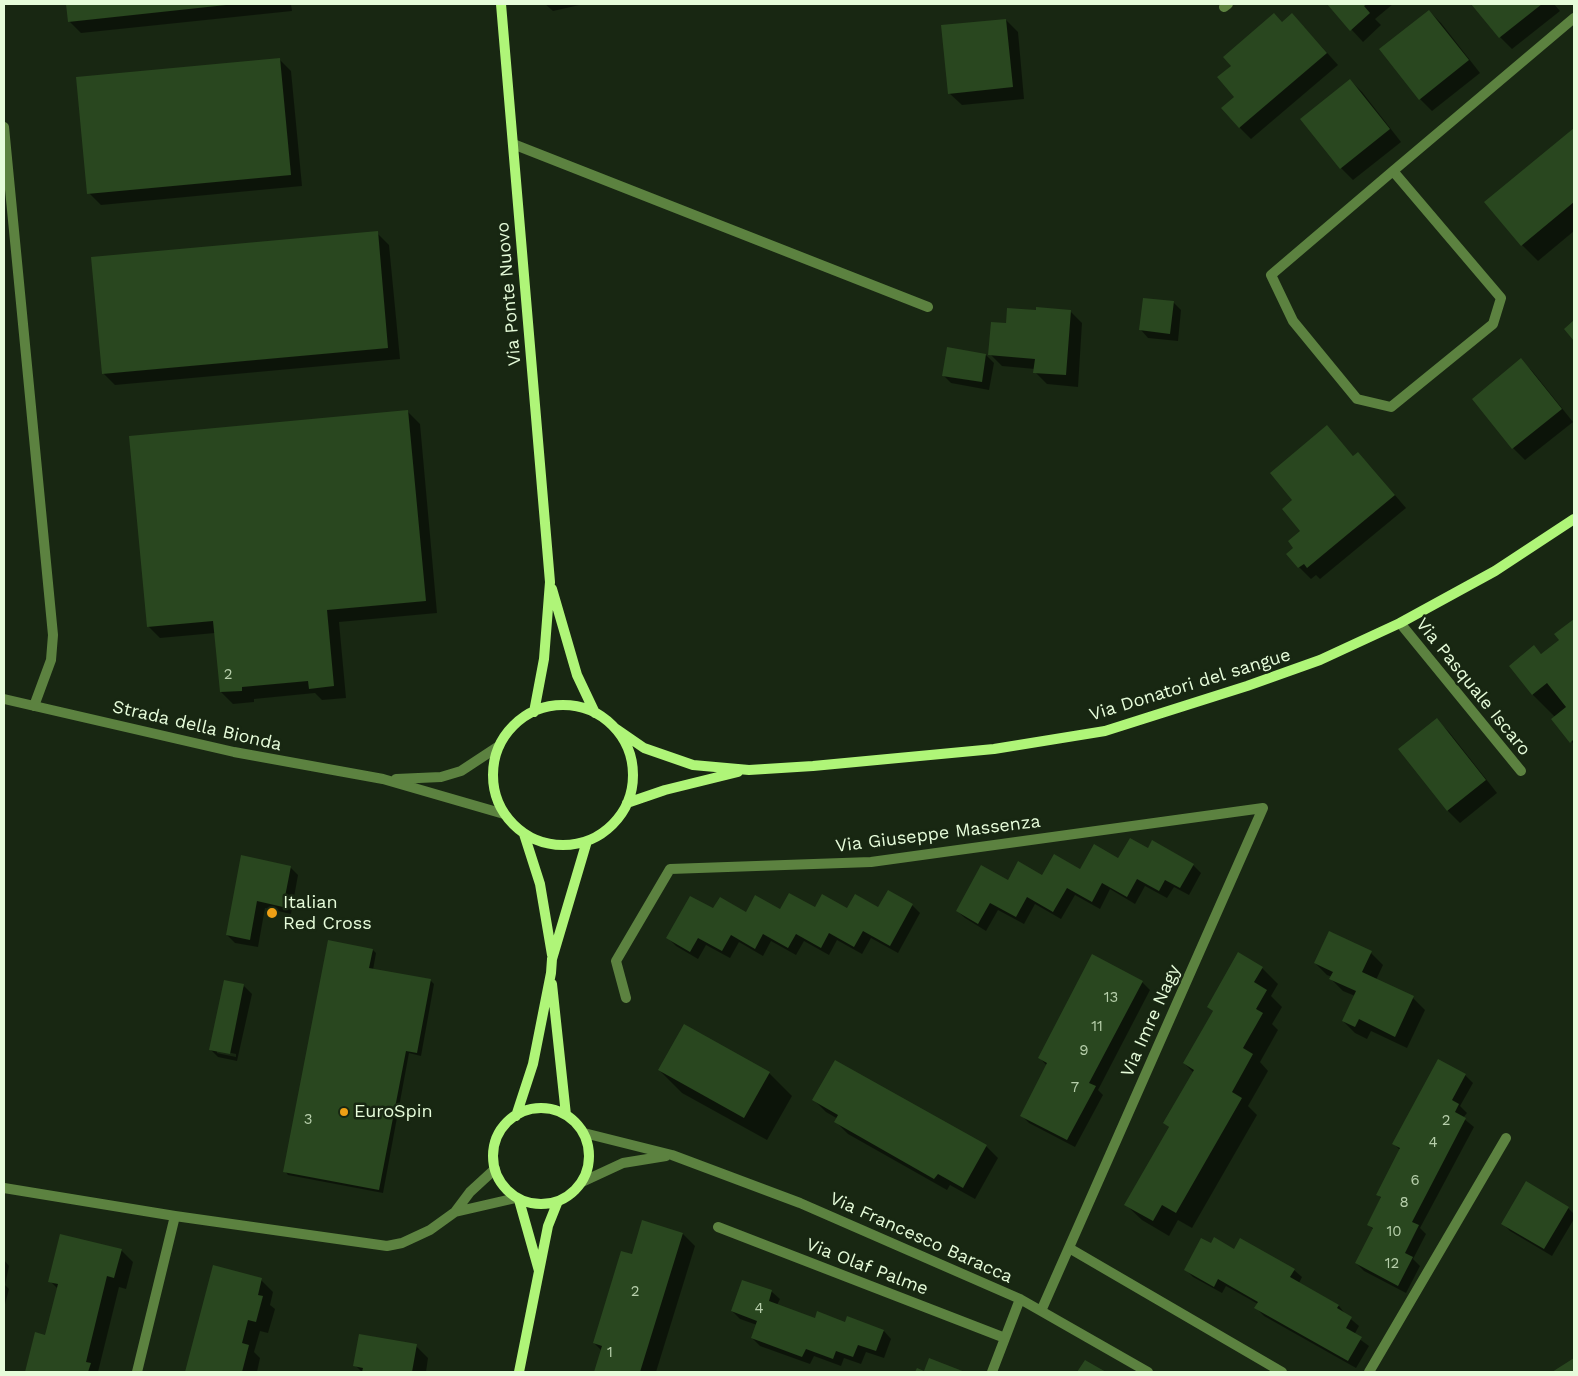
<!DOCTYPE html>
<html>
<head>
<meta charset="utf-8">
<style>
  body { margin:0 }
  #map { position:relative; width:1578px; height:1376px; overflow:hidden; background:#182712; font-family:"Work Sans",sans-serif }
  canvas { display:block }
  .frame { position:absolute; inset:0; border:5px solid #e6fcda; pointer-events:none }
</style>
</head>
<body>
<div id="map">
<canvas width="1578" height="1376"></canvas>
<div class="frame"></div>
</div>
<script>
const context = document.querySelector('canvas').getContext('2d');
context.lineJoin = 'round';
function paint(path, color) {
  context.fillStyle = color;
  context.fill(path, 'evenodd');
}
function toPath(rows) {
  const path = new Path2D();
  for (const r of rows) {
    if (r.length === 3) {
      path.moveTo(r[0] + r[2], r[1]);
      path.arc(r[0], r[1], r[2], 0, 2 * Math.PI);
      continue;
    }
    path.moveTo(r[0], r[1]);
    for (let i = 2; i < r.length; i += 2) path.lineTo(r[i], r[i + 1]);
  }
  return path;
}
function strokePath(path, color, width, dash) {
  context.strokeStyle = color;
  context.lineWidth = width;
  context.lineCap = dash ? 'butt' : 'round';
  context.setLineDash(dash || []);
  context.stroke(path);
}
function write(font, color, halo, rows, align = 'center') {
  context.font = font + ' "Work Sans",sans-serif';
  context.lineWidth = 5;
  context.setLineDash([]);
  context.textBaseline = 'middle';
  context.strokeStyle = halo;
  context.fillStyle = color;
  for (const [text, x, y, turn = 0] of rows) {
    context.save();
    context.translate(x, y);
    context.rotate((+turn || 0) * Math.PI / 180);
    context.textAlign = isNaN(turn) ? turn : align;
    if (halo) context.strokeText(text, 0, 0);
    context.fillText(text, 0, 0);
    context.restore();
  }
}
const shadow = toPath([
  [67,4,291,4,292,11,81,33,69,21],
  [545,4,584,4,553,11],
  [1328,4,1393,4,1375,19,1381,25,1363,42],
  [1473,4,1554,4,1560,11,1512,49,1500,37],
  [1429,11,1441,23,1480,73,1432,111,1420,99,1381,50],
  [1006,20,1018,32,1024,99,962,105,949,93],
  [1282,23,1304,27,1338,65,1251,139,1240,128,1236,97],
  [279,59,291,71,302,186,101,205,89,193],
  [1350,80,1362,92,1401,142,1353,180,1341,168,1301,119],
  [1574,130,1574,231,1538,261,1522,245,1486,202],
  [377,233,389,245,400,359,115,385,103,373],
  [1173,302,1181,310,1178,341,1148,338,1141,330],
  [1070,311,1082,323,1078,387,1047,384,1035,372,1035,369,1002,366,990,354,1008,325],
  [986,355,994,363,989,390,951,383,943,375],
  [1521,360,1533,372,1573,422,1525,460,1513,448,1474,399],
  [408,412,420,424,437,613,339,622,346,698,322,700,315,693,254,699,254,702,233,704,221,692,215,633,160,638,148,626],
  [1327,427,1354,457,1358,454,1370,466,1406,508,1320,579,1316,575,1311,579,1299,567,1295,548,1302,531,1294,500],
  [1574,620,1574,745,1555,717,1532,694,1534,647,1542,655,1560,640,1556,635],
  [1437,720,1449,732,1497,793,1460,823,1448,811,1399,749],
  [1148,850,1193,865,1201,873,1189,895,1174,887,1167,898,1145,886,1135,904,1110,889,1100,909,1075,895,1061,919,1035,904,1024,924,998,910,986,931,965,918,957,911,1008,882,1080,871],
  [242,857,290,867,298,875,291,914,265,908,258,947,235,943,227,935],
  [888,892,912,905,920,913,898,953,871,938,862,954,837,940,829,955,804,941,796,955,771,941,763,956,739,942,730,958,706,945,698,959,676,946,668,938,714,910,746,913,816,908,847,910,879,908],
  [373,950,376,953,373,970,431,981,434,984,421,1056,409,1053,383,1193,288,1175,285,1171],
  [1371,953,1383,965,1376,980,1413,998,1425,1010,1407,1048,1371,1031,1367,1039,1355,1033,1343,1021,1355,996,1343,991,1331,979,1332,977,1327,975,1315,963],
  [1262,968,1278,984,1271,996,1282,1007,1272,1024,1278,1030,1260,1062,1268,1071,1248,1106,1257,1115,1192,1228,1178,1220,1169,1236,1142,1220,1126,1205,1170,1128,1164,1123,1194,1073,1184,1063,1214,1012,1208,1007],
  [1142,982,1150,990,1098,1090,1103,1095,1075,1147,1029,1123,1021,1115,1047,1066,1040,1058],
  [244,986,252,994,237,1061,218,1057,210,1049],
  [217,1050,236,1054,236,1057,217,1053],
  [659,1070,769,1073,792,1096,767,1140,682,1093],
  [1465,1075,1473,1083,1460,1106,1467,1113,1463,1118,1474,1127,1420,1228,1426,1234,1413,1259,1420,1266,1406,1293,1364,1271,1356,1263,1374,1230,1368,1225,1382,1199,1377,1194,1400,1150,1394,1144],
  [814,1100,986,1146,998,1158,975,1199,950,1185,947,1190,848,1134,836,1122,838,1119,826,1112],
  [1568,1208,1574,1214,1574,1219,1552,1256,1510,1231,1502,1223],
  [643,1222,683,1234,695,1246,656,1372,595,1372,602,1351,594,1343,632,1256],
  [1211,1245,1294,1270,1302,1277,1299,1283,1339,1306,1346,1315,1359,1326,1354,1335,1369,1346,1356,1368,1264,1316,1256,1308,1258,1304,1226,1286,1222,1293,1193,1277,1185,1269],
  [121,1250,133,1262,126,1289,119,1287,98,1372,26,1372,36,1334,46,1336,58,1289,50,1281],
  [4,1260,9,1266,5,1285,9,1289,4,1308],
  [214,1267,261,1280,273,1292,270,1305,275,1309,268,1333,260,1331,254,1352,260,1358,257,1372,186,1372],
  [743,1281,772,1292,780,1299,777,1305,816,1319,884,1331,891,1339,884,1358,866,1352,861,1364,844,1358,841,1366,814,1356,810,1364,760,1346,752,1338,757,1325,740,1319,732,1311],
  [416,1346,428,1358,426,1372,362,1372,355,1365]
]);
const building = toPath([
  [66,4,226,4,226,5,68,22],
  [1327,4,1367,4,1364,6,1370,13,1350,31],
  [1471,4,1542,4,1499,38],
  [1429,10,1469,60,1419,100,1379,49],
  [1274,13,1282,22,1292,13,1327,53,1239,128,1221,108,1234,97,1217,77,1231,66,1223,57],
  [1006,19,1013,87,948,94,941,25],
  [280,58,291,175,87,194,76,77],
  [1350,79,1390,129,1340,169,1300,119],
  [1574,128,1574,202,1521,246,1484,202],
  [378,231,388,348,102,374,91,257],
  [1143,298,1174,301,1170,334,1139,330],
  [1036,307,1071,310,1066,375,1033,373,1035,359,988,355,991,322,1006,323,1007,308,1036,310],
  [1574,320,1574,341,1564,329],
  [947,347,986,354,982,382,942,376],
  [1521,358,1562,409,1512,449,1472,399],
  [408,410,426,601,327,610,334,686,309,689,308,681,242,687,242,691,220,692,213,621,147,627,129,436],
  [1327,425,1353,456,1358,452,1395,495,1307,568,1304,564,1298,568,1286,554,1293,548,1288,541,1300,531,1282,509,1292,500,1270,473],
  [1574,619,1574,739,1570,743,1551,719,1566,707,1547,683,1532,695,1509,666,1534,645,1541,654,1559,640,1554,634],
  [1437,718,1486,780,1447,811,1398,749],
  [1130,838,1148,848,1152,840,1194,864,1180,888,1165,880,1159,891,1137,879,1127,897,1102,883,1092,902,1067,888,1053,912,1027,897,1016,917,990,903,978,924,956,911,981,865,1008,880,1018,861,1042,875,1054,854,1080,869,1094,844,1118,858],
  [241,855,291,866,283,907,257,901,250,940,226,935],
  [888,890,913,904,890,946,863,931,854,947,829,933,821,948,796,934,788,948,763,934,755,949,731,935,722,951,698,938,690,952,666,938,690,896,713,908,720,897,746,912,755,895,780,909,789,893,815,907,822,894,847,908,855,894,878,907],
  [1329,931,1372,951,1362,972,1414,996,1395,1037,1359,1019,1355,1027,1342,1021,1356,991,1329,979,1333,972,1314,963],
  [328,940,373,949,369,968,431,979,417,1053,406,1051,379,1190,283,1172],
  [1238,952,1263,967,1254,982,1267,990,1256,1009,1263,1013,1243,1048,1253,1054,1232,1092,1242,1098,1176,1213,1162,1205,1153,1221,1124,1205,1169,1127,1163,1123,1194,1070,1183,1063,1213,1011,1207,1007],
  [1092,954,1143,981,1089,1083,1096,1086,1067,1140,1020,1116,1047,1063,1038,1058],
  [224,980,244,984,230,1054,209,1050],
  [684,1024,770,1072,744,1118,658,1070],
  [1438,1059,1466,1074,1452,1100,1459,1104,1455,1112,1466,1118,1412,1222,1419,1225,1405,1253,1413,1257,1398,1286,1355,1263,1373,1228,1367,1225,1381,1197,1376,1195,1400,1148,1392,1144],
  [835,1060,987,1145,963,1188,938,1174,934,1179,834,1122,838,1115,812,1100],
  [1526,1181,1569,1207,1544,1249,1501,1224],
  [642,1220,683,1233,640,1372,594,1372,602,1346,593,1343,621,1251,632,1254],
  [60,1234,122,1249,114,1278,107,1276,86,1362,91,1363,88,1372,25,1372,35,1332,45,1335,58,1284,48,1282],
  [1214,1237,1234,1249,1240,1238,1295,1269,1290,1277,1339,1305,1337,1308,1352,1317,1346,1328,1362,1337,1348,1361,1254,1308,1258,1302,1218,1279,1214,1287,1184,1270,1201,1238,1211,1243],
  [213,1265,262,1278,258,1295,263,1296,256,1322,248,1320,242,1343,249,1345,242,1372,185,1372],
  [742,1280,772,1290,769,1301,815,1318,817,1311,845,1322,847,1316,884,1330,876,1351,858,1345,853,1357,836,1351,833,1359,806,1349,802,1357,751,1338,757,1321,731,1311],
  [359,1334,417,1344,412,1372,362,1372,363,1368,353,1366],
  [929,1358,965,1372,915,1372,917,1368,924,1371],
  [1574,1358,1574,1372,1552,1372],
  [1085,1360,1106,1372,1077,1372]
]);
const street = toPath([
  [1224,7,1228,4],
  [4,127,53,635,51,660,34,706],
  [513,144,928,307],
  [1393,171,1501,298,1493,324,1391,407,1357,399,1293,321,1271,275,1393,171,1574,18],
  [1400,623,1521,771],
  [4,699,234,752,383,779,504,814],
  [396,779,441,777,461,771,499,746],
  [626,998,616,961,670,869,871,862,1263,808],
  [584,1133,672,1155,800,1203,1020,1299,1148,1372],
  [582,1182,623,1163,666,1156],
  [4,1188,175,1216,387,1246,402,1243,430,1230,455,1212,470,1192,495,1169],
  [455,1212,516,1198],
  [718,1227,1005,1338],
  [1069,1248,1282,1372],
  [1041,1311,1263,808],
  [137,1372,175,1216],
  [992,1372,1020,1299],
  [1369,1372,1506,1138]
]);
const secondary = toPath([
  [501,4,550,582,544,659,534,712],
  [552,589,577,675,595,713],
  [563,775,70],
  [615,728,644,748,693,765,749,770,813,766,994,749,1105,731,1247,686,1320,660,1400,623,1495,571,1574,519],
  [627,803,665,790,738,772],
  [524,834,540,884,552,955],
  [552,984,566,1115],
  [541,1156,48],
  [516,1116,533,1064,551,973,552,959,587,841],
  [519,1200,539,1271],
  [519,1372,548,1226,558,1201]
]);
const markers = [
  [272,913,6,"#eea015"],
  [344,1112,5,"#eea015"]
];
const numberNames = [
  ["2",228,675],
  ["13",1111,998],
  ["11",1097,1027],
  ["9",1084,1051],
  ["7",1075,1088],
  ["3",308,1120],
  ["2",1446,1121],
  ["4",1433,1143],
  ["6",1415,1181],
  ["8",1404,1203],
  ["10",1394,1232],
  ["12",1392,1264],
  ["2",635,1292],
  ["4",759,1309],
  ["1",610,1353]
];
const streetNames = [
  ["Via Ponte Nuovo",509,294,-95],
  ["Via Donatori del sangue",1190,685,-17],
  ["Via Pasquale Iscaro",1473,687,51],
  ["Strada della Bionda",197,726,13],
  ["Via Giuseppe Massenza",938,834,-7],
  ["Via Imre Nagy",1151,1021,-66],
  ["Via Francesco Baracca",921,1238,24],
  ["Via Olaf Palme",867,1267,21]
];
const poiNames = [
  ["Italian",283,903],
  ["Red Cross",283,924],
  ["EuroSpin",354,1112]
];
paint(shadow, '#0007');
paint(building, '#29471f');
strokePath(street, '#5c8240', 10);
strokePath(secondary, '#aff578', 10);
for (const [x, y, r, color] of markers) {
  const dot = new Path2D();
  dot.arc(x, y, r, 0, 2 * Math.PI);
  context.fillStyle = color;
  context.fill(dot);
  strokePath(dot, '#182712', 2);
}
write('15px', '#b7cfab', null, numberNames);
write('18px', '#e6fcda', '#182712', streetNames);
write('18px', '#e6fcda', '#182712', poiNames, 'left');
</script>
</body>
</html>
